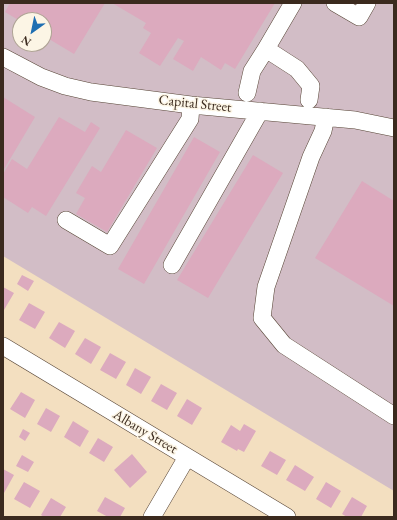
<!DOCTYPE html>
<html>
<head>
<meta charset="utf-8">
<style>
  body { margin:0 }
  #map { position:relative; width:397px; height:520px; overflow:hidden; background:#f3dfc0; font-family:"EB Garamond",serif }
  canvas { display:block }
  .frame { position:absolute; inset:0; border:4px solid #3b2a1e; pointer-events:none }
  .north { position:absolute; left:12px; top:12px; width:40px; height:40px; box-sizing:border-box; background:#fcf5e5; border:1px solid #afa495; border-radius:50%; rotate:213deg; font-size:11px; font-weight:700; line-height:16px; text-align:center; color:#3b2a1e }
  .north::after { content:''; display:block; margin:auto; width:14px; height:18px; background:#1f6fb2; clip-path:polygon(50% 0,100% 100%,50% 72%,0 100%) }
</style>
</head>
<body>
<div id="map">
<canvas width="397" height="520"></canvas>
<div class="frame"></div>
<div class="north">N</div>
</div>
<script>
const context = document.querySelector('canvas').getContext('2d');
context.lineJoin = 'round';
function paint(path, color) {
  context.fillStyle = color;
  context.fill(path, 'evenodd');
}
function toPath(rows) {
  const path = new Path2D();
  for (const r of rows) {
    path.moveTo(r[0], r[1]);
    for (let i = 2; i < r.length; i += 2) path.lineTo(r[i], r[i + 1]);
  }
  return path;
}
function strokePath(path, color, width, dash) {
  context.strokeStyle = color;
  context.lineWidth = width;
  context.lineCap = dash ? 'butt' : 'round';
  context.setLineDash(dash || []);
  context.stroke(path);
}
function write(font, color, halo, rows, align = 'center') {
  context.font = font + ' "EB Garamond",serif';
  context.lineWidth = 3;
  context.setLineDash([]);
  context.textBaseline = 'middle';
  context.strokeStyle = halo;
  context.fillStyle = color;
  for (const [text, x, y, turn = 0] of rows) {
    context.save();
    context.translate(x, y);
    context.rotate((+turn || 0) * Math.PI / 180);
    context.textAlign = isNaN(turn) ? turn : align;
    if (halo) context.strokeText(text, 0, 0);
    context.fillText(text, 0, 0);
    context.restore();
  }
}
const industrial = toPath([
  [3,3,394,3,394,491,3,256],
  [20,20,44,20,44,44,20,44]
]);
const building = toPath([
  [10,3,105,3,74,54,44,36,44,20,20,20,20,21,5,12],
  [112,3,275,3,235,69,225,63,221,70,201,57,193,71,173,59,184,41,178,38,160,66,139,53,151,33,143,28,146,23],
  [3,97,35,117,3,171],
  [59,117,85,132,91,122,100,128,46,216,32,207,28,213,3,197,3,174,12,159,27,169],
  [126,130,157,148,107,232,76,214,85,198,76,193,92,166,101,172],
  [194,137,220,152,144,284,118,269],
  [253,155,283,173,208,298,177,280],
  [362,181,394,201,394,306,315,258],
  [22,275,34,281,28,291,17,284],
  [3,287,14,293,4,310,3,309],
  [29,303,45,312,35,329,19,320],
  [59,322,75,331,65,348,49,338],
  [85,338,101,347,91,364,75,354],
  [110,353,126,362,116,379,100,370],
  [135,368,151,377,141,394,126,385],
  [161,384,177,393,167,410,151,401],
  [21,392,35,400,25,418,10,409],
  [187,399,202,408,192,425,177,416],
  [46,408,60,416,51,432,37,424],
  [73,421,89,431,80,447,64,437],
  [244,424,256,431,244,452,238,449,237,451,221,442,231,425,240,431],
  [23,429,30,433,25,441,19,437],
  [98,438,113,447,104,462,89,453],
  [270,451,286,460,277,475,261,466],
  [132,454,147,472,130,488,114,470],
  [22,455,34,462,28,472,16,466],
  [295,465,314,477,305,491,286,480],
  [3,469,14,475,4,493,3,492],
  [24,482,40,491,30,508,14,499],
  [326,482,341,491,331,508,316,499],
  [105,497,125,508,120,517,108,517,97,511],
  [352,497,367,506,361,517,347,517,342,514],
  [51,498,66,507,60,517,44,517,41,515]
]);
const minor = toPath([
  [335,3,359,17,367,3],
  [266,49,293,3],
  [3,57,41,77,65,86,91,92,191,105,355,120,394,128],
  [247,93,252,71,266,49,297,69,311,86,309,100],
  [326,117,323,131,311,157,266,287,262,318,284,345,394,416],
  [66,220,110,246,190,119,191,105],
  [172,265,260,111],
  [3,346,287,517],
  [152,517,187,457]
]);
const streetNames = [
  ["Capital Street",195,104,6],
  ["Albany Street",145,432,31]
];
paint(industrial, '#d2bdc6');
paint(building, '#dcaabe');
strokePath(minor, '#574536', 18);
strokePath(minor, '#fff', 17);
write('14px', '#3b2a1e', '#fcf5e5', streetNames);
</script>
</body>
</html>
